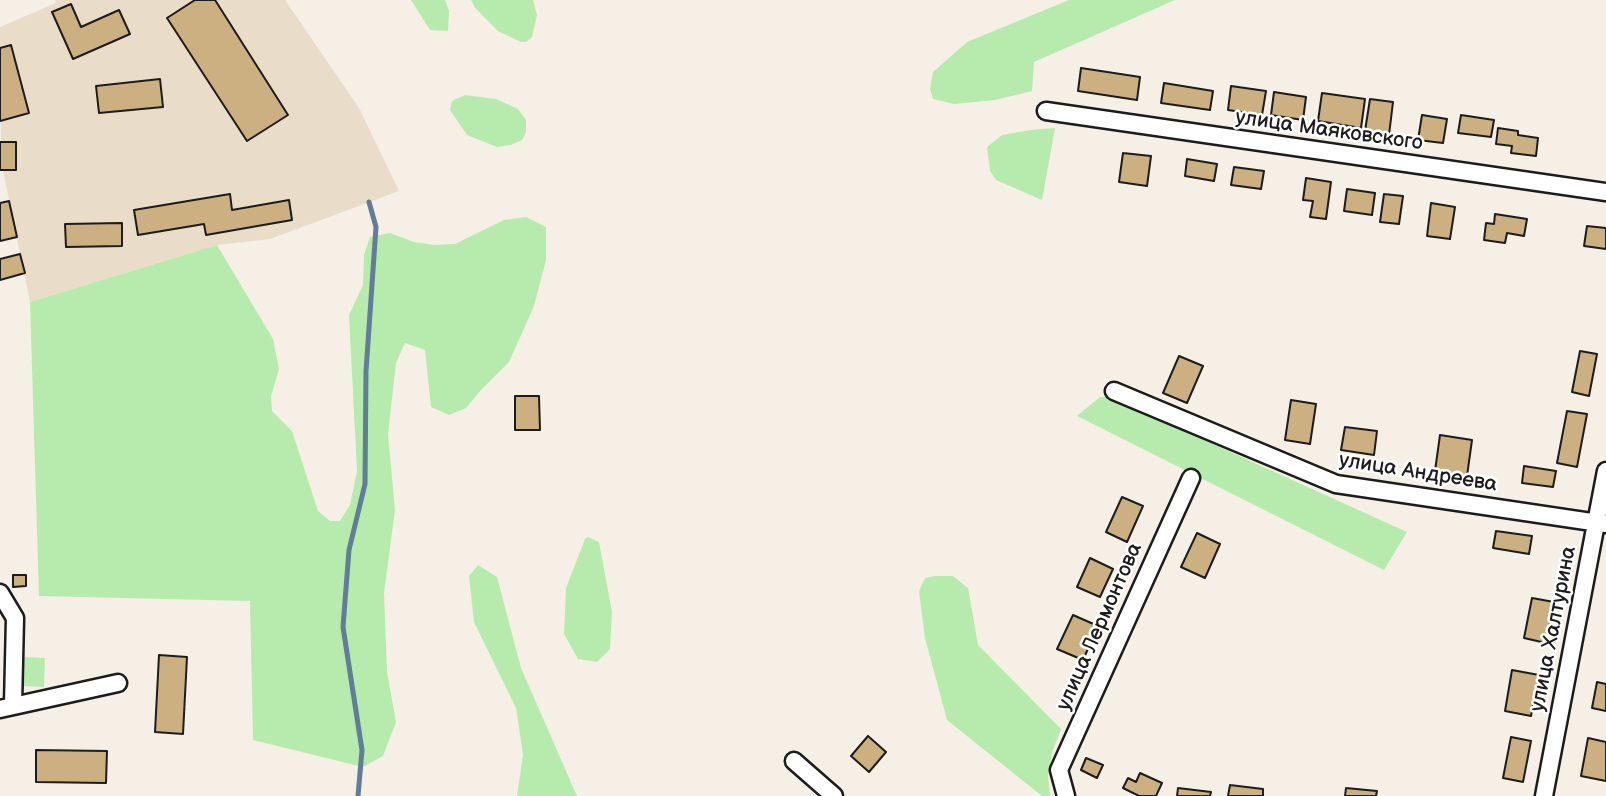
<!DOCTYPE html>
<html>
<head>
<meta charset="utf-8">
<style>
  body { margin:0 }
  canvas { display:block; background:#f5efe6 }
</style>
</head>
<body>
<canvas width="1606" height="796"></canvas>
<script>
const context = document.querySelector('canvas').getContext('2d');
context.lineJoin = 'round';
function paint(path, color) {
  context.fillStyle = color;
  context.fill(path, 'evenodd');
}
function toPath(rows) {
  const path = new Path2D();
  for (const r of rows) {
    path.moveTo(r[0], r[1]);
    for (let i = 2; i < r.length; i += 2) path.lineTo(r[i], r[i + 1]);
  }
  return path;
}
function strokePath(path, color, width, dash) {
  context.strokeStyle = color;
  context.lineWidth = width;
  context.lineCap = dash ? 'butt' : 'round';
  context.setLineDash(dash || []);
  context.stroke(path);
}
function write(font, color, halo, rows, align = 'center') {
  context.font = font + ' "Balsamiq Sans",sans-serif';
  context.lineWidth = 5;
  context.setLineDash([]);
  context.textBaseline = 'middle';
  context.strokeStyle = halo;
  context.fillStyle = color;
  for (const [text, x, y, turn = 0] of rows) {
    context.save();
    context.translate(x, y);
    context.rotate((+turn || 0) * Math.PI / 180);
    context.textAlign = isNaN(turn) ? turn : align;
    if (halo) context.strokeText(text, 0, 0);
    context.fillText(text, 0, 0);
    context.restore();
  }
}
const built = toPath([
  [55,0,285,0,359,108,399,191,270,239,217,245,30,302,3,170,16,170,16,143,1,142,0,27,56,3]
]);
const green = toPath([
  [411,0,445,0,449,11,448,31,430,30],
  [471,0,533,0,537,15,532,37,526,42,521,42,498,31,476,9],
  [1069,0,1175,0,1034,62,1032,91,995,100,954,104,933,99,930,89,933,72,967,42],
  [465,95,496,99,518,109,526,120,526,132,522,140,511,145,497,147,467,135,450,110,452,101],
  [1055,128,1042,200,996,180,990,171,987,147,1002,135,1030,130],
  [526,217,546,227,546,260,534,306,509,362,481,390,466,408,449,415,431,407,425,350,405,343,396,363,388,434,395,510,384,593,387,672,396,722,383,756,363,767,253,740,250,601,39,596,30,302,217,245,273,339,279,369,271,396,272,411,292,431,318,511,330,521,340,521,350,505,357,471,349,315,363,285,364,255,370,237,390,233,414,242,434,245,455,244,504,220],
  [1100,397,1109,397,1407,532,1384,570,1077,416],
  [588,537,599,542,612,612,610,649,597,662,578,659,564,634,566,588,585,539],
  [478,565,497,577,521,668,577,796,517,796,523,755,516,708,474,622,469,576],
  [934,576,953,576,968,588,978,645,1061,729,1053,750,1048,775,1050,796,1042,796,947,720,925,638,919,591,925,578],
  [24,657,45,658,44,687,24,686]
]);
const stream = toPath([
  [358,796,362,750,343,627,349,550,365,484,366,371,376,227,369,202]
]);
const building = toPath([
  [195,0,215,0,288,115,247,141,167,18,195,0],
  [71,4,81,27,119,10,130,34,73,59,52,12,71,4],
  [11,45,29,113,0,121,0,48,11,45],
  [1081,68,1140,77,1137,100,1078,91,1081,68],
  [160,79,163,107,99,113,96,86,160,79],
  [1164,83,1213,91,1210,110,1161,103,1164,83],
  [1231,86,1266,91,1262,115,1228,110,1231,86],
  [1274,92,1306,97,1303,120,1271,115,1274,92],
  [1322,93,1365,99,1361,128,1318,121,1322,93],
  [1370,99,1393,102,1389,135,1365,131,1370,99],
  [1422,115,1447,119,1443,143,1418,140,1422,115],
  [1461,115,1494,120,1491,137,1458,133,1461,115],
  [1498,128,1518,131,1518,135,1538,138,1536,156,1511,153,1512,146,1496,144,1498,128],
  [0,142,16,142,16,170,0,170,0,142],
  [1123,153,1151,156,1147,186,1119,182,1123,153],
  [1187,159,1217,164,1214,181,1185,176,1187,159],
  [1234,167,1264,171,1261,189,1231,185,1234,167],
  [1306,178,1331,182,1326,219,1310,217,1313,201,1303,200,1306,178],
  [1347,189,1375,193,1372,215,1344,211,1347,189],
  [230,194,232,210,289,200,292,220,206,235,204,224,138,235,134,210,230,194],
  [1384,194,1403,196,1399,224,1380,222,1384,194],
  [9,201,17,237,0,241,0,203,9,201],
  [1431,203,1455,207,1450,239,1427,236,1431,203],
  [1495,214,1527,219,1524,236,1507,233,1505,243,1484,240,1486,223,1494,224,1495,214],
  [122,223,122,246,66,247,65,224,122,223],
  [1587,226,1606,228,1606,249,1584,246,1587,226],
  [20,254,25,273,0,280,0,259,20,254],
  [1580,351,1597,354,1589,396,1572,392,1580,351],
  [1179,356,1203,366,1187,403,1163,393,1179,356],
  [515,396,539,396,540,430,515,430,515,396],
  [1291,400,1316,404,1310,444,1285,440,1291,400],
  [1567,411,1587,414,1577,467,1557,463,1567,411],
  [1345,427,1377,431,1374,455,1341,450,1345,427],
  [1440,435,1472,440,1467,476,1435,471,1440,435],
  [1524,466,1556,471,1553,487,1522,483,1524,466],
  [1122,497,1143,506,1127,542,1106,532,1122,497],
  [1496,531,1532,536,1529,554,1493,548,1496,531],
  [1197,533,1220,544,1205,578,1181,567,1197,533],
  [1090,558,1113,569,1100,597,1077,587,1090,558],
  [13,575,26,575,26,586,13,587,13,575],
  [1532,598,1554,602,1546,643,1524,638,1532,598],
  [1073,615,1098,626,1083,660,1057,649,1073,615],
  [159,655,187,657,183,734,155,732,159,655],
  [1512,670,1539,675,1531,716,1505,711,1512,670],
  [1597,682,1606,684,1606,711,1592,708,1597,682],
  [868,736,886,752,869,772,851,756,868,736],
  [1511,737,1531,741,1523,782,1503,778,1511,737],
  [1588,738,1606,742,1606,781,1581,776,1588,738],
  [36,750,107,751,106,783,36,782,36,750],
  [1086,758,1103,765,1097,778,1081,770,1086,758],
  [1140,773,1162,783,1156,796,1139,796,1123,788,1128,778,1136,782,1140,773],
  [1230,785,1263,789,1263,796,1228,796,1230,785],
  [1178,788,1211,792,1210,796,1177,796,1178,788],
  [1346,788,1377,791,1376,796,1345,796,1346,788]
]);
const minor = toPath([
  [1046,111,1606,192],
  [1114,391,1336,484,1606,524],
  [0,593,15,618,13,705],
  [0,709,118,683],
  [794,761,834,796],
  [1066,796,1059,770,1191,478],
  [1544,796,1606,471]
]);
const streetNames = [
  ["улица Маяковского",1329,131,8],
  ["улица Андреева",1418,473,9],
  ["улица Лермонтова",1100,627,-66],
  ["улица Халтурина",1554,629,-79]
];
paint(built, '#e9dcc8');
paint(green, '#b7ebad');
strokePath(stream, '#617d97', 5);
paint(building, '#ccb081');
strokePath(building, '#1c1c1c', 2);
strokePath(minor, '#1c1c1c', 21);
strokePath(minor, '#fff', 16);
write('21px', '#1c1c1c', '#fff', streetNames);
</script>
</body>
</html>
